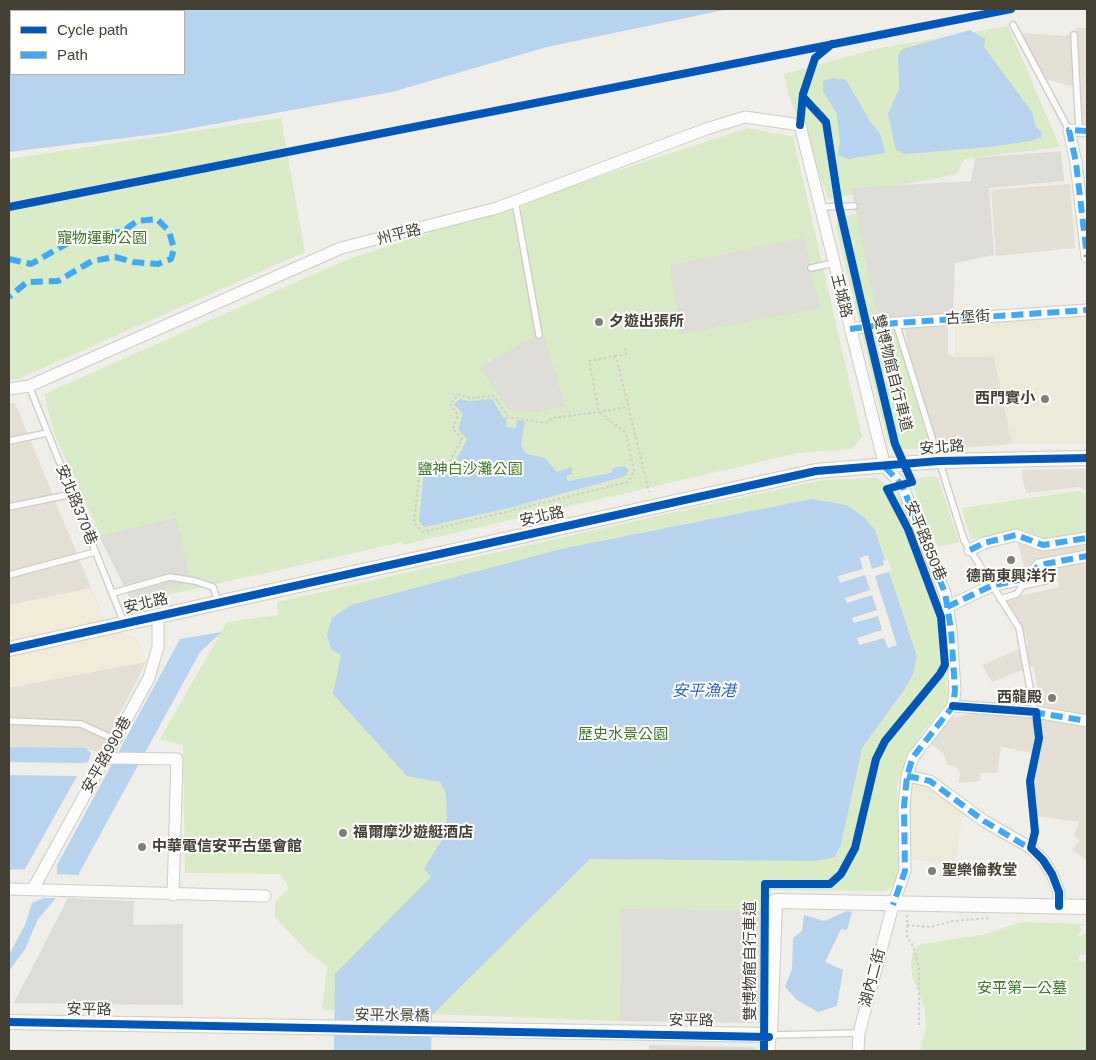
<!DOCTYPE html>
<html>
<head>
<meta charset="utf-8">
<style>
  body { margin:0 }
  #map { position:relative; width:1096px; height:1060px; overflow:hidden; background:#f0eee8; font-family:Helvetica,sans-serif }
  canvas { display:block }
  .frame { position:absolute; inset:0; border:10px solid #454034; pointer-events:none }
  .legend { position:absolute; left:10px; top:10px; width:175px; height:65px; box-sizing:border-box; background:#fff; border:1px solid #b5b3ae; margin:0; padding:6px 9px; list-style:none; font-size:15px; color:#454034 }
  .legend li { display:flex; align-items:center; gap:10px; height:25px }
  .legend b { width:25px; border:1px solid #b5b3ae }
</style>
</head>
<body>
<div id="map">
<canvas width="1096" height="1060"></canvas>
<div class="frame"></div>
<ul class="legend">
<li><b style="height:6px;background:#0057b8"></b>Cycle path</li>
<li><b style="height:6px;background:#3fa9f5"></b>Path</li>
</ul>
</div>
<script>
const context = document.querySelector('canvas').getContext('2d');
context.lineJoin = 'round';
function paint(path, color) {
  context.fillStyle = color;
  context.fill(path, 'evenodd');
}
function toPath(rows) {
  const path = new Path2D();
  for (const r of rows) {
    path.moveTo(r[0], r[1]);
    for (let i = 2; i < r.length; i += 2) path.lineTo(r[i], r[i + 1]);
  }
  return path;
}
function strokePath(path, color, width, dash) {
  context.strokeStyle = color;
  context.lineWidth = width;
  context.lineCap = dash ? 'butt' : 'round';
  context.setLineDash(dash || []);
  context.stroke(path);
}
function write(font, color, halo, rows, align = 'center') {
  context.font = font + ' Helvetica,"Noto Sans TC",sans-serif';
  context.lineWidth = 4;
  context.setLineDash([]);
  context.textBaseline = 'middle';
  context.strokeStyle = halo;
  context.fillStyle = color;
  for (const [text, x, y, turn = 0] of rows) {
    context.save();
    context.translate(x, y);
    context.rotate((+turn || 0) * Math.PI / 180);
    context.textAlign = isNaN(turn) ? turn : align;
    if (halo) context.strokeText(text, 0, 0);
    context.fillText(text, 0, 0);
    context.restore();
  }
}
const residential = toPath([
  [1078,28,1087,28,1087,124,1083,127,1080,89,1043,78,1021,33,1066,36],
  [1070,184,1075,248,996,256,991,190],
  [948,326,948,355,955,357,994,356,1012,444,945,449,938,444,909,356,905,328],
  [15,403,111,636,121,633,137,638,146,662,100,753,85,748,9,750,9,404],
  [1087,469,1087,491,1079,487,1026,493,1022,478,1022,470],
  [1017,539,1087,540,1087,860,1072,850,1080,840,1074,836,1079,822,1036,816,1031,785,1038,754,1001,747,997,773,981,773,980,781,958,783,960,774,955,766,948,765,944,754,930,743,952,718,980,712,1037,715,1042,707,1033,666,992,682,982,665,1028,645,1022,628,1006,599,1059,587,1056,566,1038,569,1030,577,1025,571]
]);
const commercial = toPath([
  [91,588,111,636,121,633,137,638,146,662,9,688,9,605]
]);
const education = toPath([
  [1079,316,1087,323,1087,444,1012,444,994,356,955,357,955,325],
  [910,781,924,784,963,813,956,863,909,860,907,814]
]);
const green = toPath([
  [1008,26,1060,147,964,159,957,174,829,199,789,96,784,74,880,48],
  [281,118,305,252,18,379,9,380,9,159],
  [748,128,793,137,862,437,852,449,798,453,403,545,403,542,132,603,55,436,44,394,346,260],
  [853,214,861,218,929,443,926,449,897,449,888,442,836,227,838,219],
  [931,476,938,478,959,542,939,547,935,542,914,487,916,479],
  [877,478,901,497,928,564,942,613,948,702,925,729,906,757,897,787,899,868,894,884,886,891,762,890,762,1023,620,1021,322,1010,327,966,308,952,275,917,275,902,289,888,281,874,185,873,183,745,160,739,227,622,278,615,277,602,684,510,823,480],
  [1078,491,1087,494,1087,533,1038,541,1017,531,971,539,962,508],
  [1022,922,1085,924,1080,927,1082,931,1077,934,1079,937,1087,932,1087,954,1080,955,1078,961,1087,961,1087,1051,920,1051,926,1027,925,1009,912,976,911,962,914,950,921,944,982,935]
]);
const parking = toPath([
  [1061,151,1064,181,989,188,994,255,955,263,953,315,878,320,851,188,971,181,975,158],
  [804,238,820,308,681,334,670,265],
  [543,332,565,406,532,413,508,410,480,367],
  [176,518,191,582,130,598,99,536],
  [68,898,134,901,133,925,183,924,183,1005,14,1003],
  [621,909,763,911,762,1023,620,1021],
  [649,1045,753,1047,760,1051,649,1051]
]);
const water = toPath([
  [9,9,729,9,547,47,392,92,165,133,9,152],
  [184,11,184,74,11,74,11,11],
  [970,30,985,39,984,47,1032,112,1036,127,1041,131,1041,137,1031,141,989,147,905,154,896,150,888,114,899,89,898,55,903,49],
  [833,78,846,80,871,123,880,133,885,153,848,159,838,155,840,142,837,114,823,91,823,81],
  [460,399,469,401,492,399,503,417,507,418,506,427,516,428,517,420,525,421,521,443,523,450,527,454,545,458,557,472,572,467,572,474,566,476,568,481,611,473,614,468,622,466,626,467,629,471,623,477,509,508,424,527,419,521,424,472,451,465,460,454,467,439,458,429,463,414,454,404],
  [812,499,846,505,863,516,875,530,917,657,912,676,906,687,862,748,841,844,835,857,814,861,590,859,432,1015,431,1051,334,1051,335,974,431,877,424,869,443,838,447,818,446,793,440,782,407,776,333,694,341,655,331,649,327,635,332,618,351,605,561,549],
  [222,632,200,652,78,875,57,874,57,865,180,639],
  [9,747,86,748,91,753,88,762,80,763,9,762],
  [9,775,77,776,25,869,9,870],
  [44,898,56,898,38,919,25,949,9,971,9,955,25,925,32,903],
  [847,911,852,912,847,930,841,929,825,962,843,970,837,1006,818,1012,797,1000,785,987,792,969,793,938,802,931,804,915,824,921]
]);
const pier = toPath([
  [868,555,872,569,884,565,883,561,888,559,892,571,875,576,897,645,888,648,884,638,859,645,857,638,882,630,878,616,854,623,852,618,877,610,872,595,847,603,845,598,870,590,865,575,840,583,838,576,863,569,860,558]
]);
const path = toPath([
  [625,348,626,354,616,356,649,492],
  [616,356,589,361,599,412,626,433,634,471,628,482,423,532,414,523,420,467,450,461,462,439,453,429,458,415,450,404,459,394,470,398,494,396,508,417,546,423,552,418,599,412,628,407],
  [907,915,907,937,913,946,919,968,919,1025],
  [907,925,930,927,953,921,991,918]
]);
const service = toPath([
  [1013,25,1069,130],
  [1074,35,1079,130],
  [515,201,539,335],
  [820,207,854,206],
  [811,268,834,263],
  [896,323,964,540,1019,628,1039,738,1030,781,1035,832,1031,848],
  [29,386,124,623],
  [9,441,47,433],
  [9,507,72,494],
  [9,575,95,552],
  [113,593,170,577,195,581,213,587,218,602],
  [1000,599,1017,594,1022,586,1045,581],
  [9,721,81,724,116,740],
  [771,1035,859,1033]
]);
const minor = toPath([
  [1087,131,1069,130,1076,163,1087,257],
  [850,329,896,323,1087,310],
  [9,389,29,386,341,248,497,208,706,129,745,117,800,125,885,467,902,485,945,593,951,630,955,690,953,706,913,757,907,776,904,806,905,871,893,905,859,1033,858,1051],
  [970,550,984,543,1016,535,1043,545,1087,538],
  [947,607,991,586,1027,578,1039,565,1087,556],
  [953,706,1036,712,1087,721],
  [107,758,177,759,173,895],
  [907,776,930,781,984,821,1031,848,1043,860,1052,874,1059,892,1059,906],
  [9,889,265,896],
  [33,889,149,678,158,647,158,623,155,616],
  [769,1051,770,1035]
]);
const tertiary = toPath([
  [9,649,816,471,939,461,1087,458],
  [9,1022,770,1035,775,901,1087,907]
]);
const quiet = toPath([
  [1087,131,1069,130,1076,163,1087,257],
  [9,259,31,264,84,234,122,232,137,221,157,219,169,231,174,249,171,259,158,264,133,262,115,257,92,261,58,281,27,282,9,297],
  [850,329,896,323,1087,310],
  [885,467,902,485,945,593,951,630,955,690,953,706,913,757,907,776,904,806,905,871,893,905],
  [970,550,984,543,1016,535,1043,545,1087,538],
  [947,607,991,586,1027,578,1039,565,1087,556],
  [1033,712,1087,721],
  [907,776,930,781,984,821,1034,851]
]);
const cycleway = toPath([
  [800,125,803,94,815,58,832,44],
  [9,207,1011,9],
  [9,649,816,471,939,461,1087,458],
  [953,706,1036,712,1039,738,1030,781,1035,832,1031,848,1043,860,1052,874,1059,892,1059,906],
  [9,1022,769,1037],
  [764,1051,765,884,830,884,841,874,855,848,876,759,885,741,940,674,945,665,941,617,908,529,887,489,912,482,895,444,867,327,839,206,826,122,803,97]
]);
const markers = [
  [599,322,5,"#817d73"],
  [1045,399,5,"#817d73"],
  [1011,560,5,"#817d73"],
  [1052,698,5,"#817d73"],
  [343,833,5,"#817d73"],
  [142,847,5,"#817d73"],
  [932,871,5,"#817d73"]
];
const streetNames = [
  ["州平路",399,235,-14],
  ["王城路",841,296,76],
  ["古堡街",968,318,-4],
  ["雙博物館自行車道",892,373,76],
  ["安北路",942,448,-4],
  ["安北路370巷",76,505,68],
  ["安北路",542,517,-12],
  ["安平路850巷",925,541,68],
  ["安北路",146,604,-13],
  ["安平路990巷",107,755,-61],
  ["雙博物館自行車道",751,961,-90],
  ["湖內二街",873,978,-75],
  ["安平路",89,1010,1],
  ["安平水景橋",392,1016,1],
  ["安平路",691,1021,1]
];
const parkNames = [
  ["寵物運動公園",102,239],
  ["鹽神白沙灘公園",470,470],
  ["歷史水景公園",623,735],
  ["安平第一公墓",1022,989]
];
const poiNames = [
  ["夕遊出張所",609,322],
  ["西門實小",1035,399,"right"],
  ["德商東興洋行",1011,577,"center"],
  ["西㡣殿",1042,698,"right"],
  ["福爾摩沙遊艇酒店",353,833],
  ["中華電信安平古堡會館",152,847],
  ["聖樂倫教堂",942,871]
];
const waterNames = [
  ["安平漁港",704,692]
];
paint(residential, '#e4e0d5');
paint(commercial, '#f3ebda');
paint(education, '#eeeada');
paint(green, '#d9ebc7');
paint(parking, '#dfddd8');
paint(water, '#b7d3ee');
paint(pier, '#f0eee8');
strokePath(service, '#ceccc5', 8);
strokePath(minor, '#ceccc5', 13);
strokePath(tertiary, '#ceccc5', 16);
strokePath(path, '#d1cec9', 2, [2.5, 2.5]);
strokePath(service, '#fdfcfc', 5.5);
strokePath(minor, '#fdfcfc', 11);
strokePath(tertiary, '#fdfcfc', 14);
strokePath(quiet, '#3fa9f5', 6, [12, 6]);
strokePath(cycleway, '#0057b8', 8);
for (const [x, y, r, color] of markers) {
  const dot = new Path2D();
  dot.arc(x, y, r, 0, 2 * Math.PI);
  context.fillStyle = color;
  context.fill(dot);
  strokePath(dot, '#fff', 2);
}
write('15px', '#454034', '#fff', streetNames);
write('15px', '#3d7827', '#fff', parkNames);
write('bold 15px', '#454034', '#fff', poiNames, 'left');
write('italic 16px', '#2c6cb3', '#fff', waterNames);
</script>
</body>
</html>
